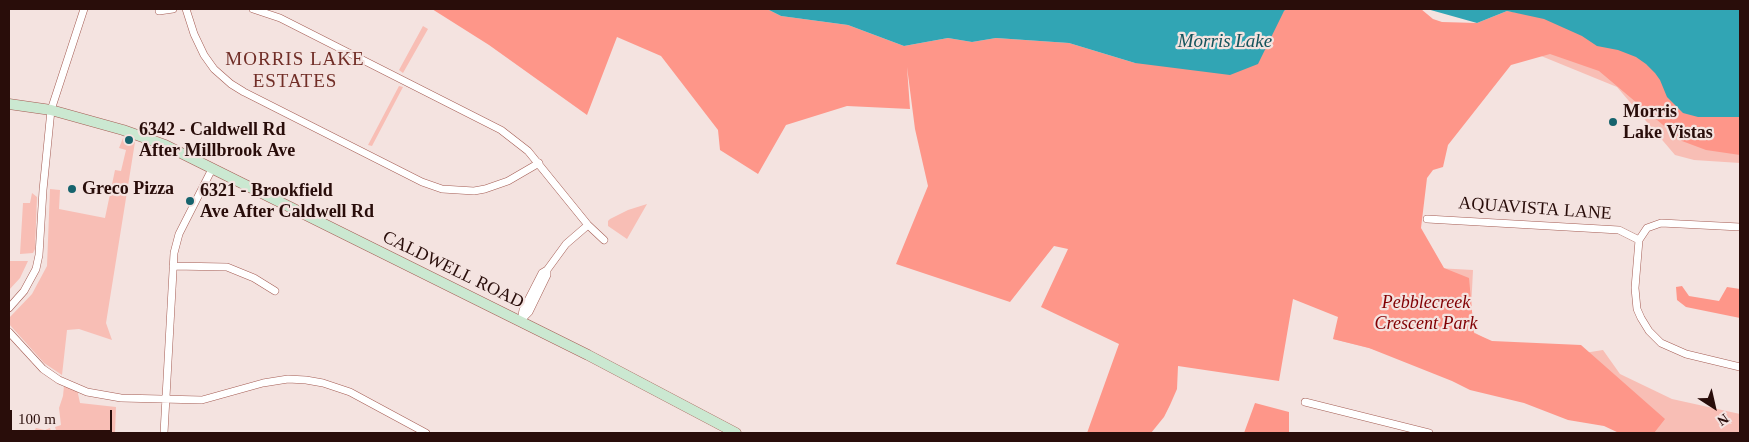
<!DOCTYPE html>
<html>
<head>
<meta charset="utf-8">
<style>
  body { margin:0 }
  #map { position:relative; width:1749px; height:442px; overflow:hidden; background:#f4e3e0; font-family:"Times New Roman",serif }
  canvas { display:block }
  .frame { position:absolute; inset:0; border:10px solid #290d0a; pointer-events:none }
  .north { position:absolute; left:1689px; top:382px; width:50px; height:50px; -webkit-text-stroke:4px #f4e3e0; paint-order:stroke; rotate:145deg; font-size:14px; font-weight:700; line-height:20px; text-align:center; color:#290d0a }
  .north::after { content:''; display:block; margin:auto; width:18px; height:22px; background:#290d0a; clip-path:polygon(50% 0,100% 100%,50% 72%,0 100%) }
  .scale { position:absolute; left:10px; top:410px; width:102px; height:22px; box-sizing:border-box; border:2px solid #290d0a; border-top:0; padding-left:6px; font-size:15px; line-height:18px; white-space:nowrap; color:#290d0a; -webkit-text-stroke:4px #f4e3e0; paint-order:stroke }
</style>
</head>
<body>
<div id="map">
<canvas width="1749" height="442"></canvas>
<div class="frame"></div>
<div class="north">N</div>
<div class="scale">100 m</div>
</div>
<script>
const context = document.querySelector('canvas').getContext('2d');
context.lineJoin = 'round';
function paint(path, color) {
  context.fillStyle = color;
  context.fill(path, 'evenodd');
}
function toPath(rows) {
  const path = new Path2D();
  for (const r of rows) {
    path.moveTo(r[0], r[1]);
    for (let i = 2; i < r.length; i += 2) path.lineTo(r[i], r[i + 1]);
  }
  return path;
}
function strokePath(path, color, width, dash) {
  context.strokeStyle = color;
  context.lineWidth = width;
  context.lineCap = dash ? 'butt' : 'round';
  context.setLineDash(dash || []);
  context.stroke(path);
}
function write(font, color, halo, rows, align = 'center') {
  context.font = font + ' "Times New Roman",serif';
  context.lineWidth = 4.5;
  context.setLineDash([]);
  context.textBaseline = 'middle';
  context.strokeStyle = halo;
  context.fillStyle = color;
  for (const [text, x, y, turn = 0] of rows) {
    context.save();
    context.translate(x, y);
    context.rotate((+turn || 0) * Math.PI / 180);
    context.textAlign = isNaN(turn) ? turn : align;
    if (halo) context.strokeText(text, 0, 0);
    context.fillText(text, 0, 0);
    context.restore();
  }
}
const green = toPath([
  [1544,19,1740,117,1740,163,1694,160,1675,155,1617,87,1524,49],
  [423,26,428,29,403,73,399,70],
  [399,86,403,87,372,146,368,145],
  [123,138,135,142,106,323,112,340,79,329,67,330,62,375,44,363,9,324,9,318,32,294,47,266,50,189,60,190,59,209,105,218,115,170,121,171,126,150,119,148],
  [32,193,37,197,35,249,33,253,20,254,23,203,30,203],
  [647,204,627,239,608,226,608,221,610,219,628,210],
  [9,261,28,261,20,278,9,290],
  [1381,265,1473,270,1470,330,1515,355,1559,357,1603,350,1620,374,1672,399,1740,414,1740,433,1655,433,1369,348,1333,339],
  [64,386,77,389,80,403,116,407,115,433,33,433,36,428,45,430,50,428,51,431,56,430,55,427,61,425,59,408,63,396]
]);
const forest = toPath([
  [427,9,767,9,781,16,848,25,904,46,948,38,972,42,996,38,1069,43,1135,63,1284,11,1287,9,1421,9,1433,19,1442,22,1477,23,1507,11,1544,17,1740,95,1740,155,1706,150,1682,141,1599,71,1550,54,1511,65,1448,145,1443,167,1433,170,1427,178,1421,228,1444,268,1469,278,1474,333,1492,341,1581,345,1665,419,1654,433,1619,433,1604,426,1568,420,1524,403,1470,390,1452,381,1369,348,1333,339,1338,317,1293,299,1279,381,1178,366,1177,389,1170,405,1164,417,1151,433,1087,433,1119,344,1041,307,1068,249,1054,246,1010,302,896,264,928,186,915,129,907,67,910,109,847,106,786,125,758,174,720,150,718,130,661,56,617,37,587,115,489,45,432,9],
  [1682,286,1689,296,1719,301,1727,287,1740,289,1740,318,1686,307,1677,300,1676,287],
  [1255,403,1289,412,1289,433,1244,433]
]);
const water = toPath([
  [767,9,1287,9,1284,11,1258,64,1230,75,1135,63,1069,43,996,38,972,42,948,38,904,46,848,25,781,16],
  [1427,9,1740,9,1740,117,1698,117,1683,113,1667,97,1660,80,1655,73,1646,64,1636,57,1618,50,1597,46,1582,36,1544,19,1507,11,1477,23]
]);
const street = toPath([
  [186,9,194,34,204,55,214,69,231,84,244,92,422,182,442,189,474,191,485,189,508,181,539,163],
  [253,9,280,18,501,130,528,151,588,225,604,240],
  [159,11,173,9],
  [1427,219,1619,230,1639,240],
  [1740,227,1661,223,1647,228,1639,240,1635,288,1637,309,1641,318,1649,331,1661,343,1686,354,1740,367],
  [173,266,227,267,254,278,275,291],
  [9,308,24,291,36,269,39,255,43,190,51,110,84,9],
  [521,320,529,312,547,275,547,270],
  [521,321,523,310,542,273,547,270,566,244,588,225],
  [9,332,43,369,59,380,87,392,121,398,202,400,263,383,288,379,306,380,323,383,350,392,426,433],
  [1305,402,1429,433],
  [164,433,174,253,179,234,212,169]
]);
const secondary = toPath([
  [9,104,51,110,123,130,165,145,588,355,736,433]
]);
const markers = [
  [1613,122,5,"#16636d"],
  [129,140,5,"#16636d"],
  [72,189,5,"#16636d"],
  [190,201,5,"#16636d"]
];
const poiNames = [
  ["Morris",1623,112],
  ["Lake Vistas",1623,133],
  ["6342 - Caldwell Rd",139,130],
  ["After Millbrook Ave",139,151],
  ["Greco Pizza",82,189],
  ["6321 - Brookfield",200,191],
  ["Ave After Caldwell Rd",200,212]
];
const streetNames = [
  ["AQUAVISTA LANE",1535,209,4],
  ["CALDWELL ROAD",453,270,26]
];
const parkNames = [
  ["Pebblecreek",1426,303],
  ["Crescent Park",1426,324]
];
const waterNames = [
  ["Morris Lake",1225,42]
];
const neighbourhoodNames = [
  ["MORRIS LAKE",295,60],
  ["ESTATES",295,82]
];
paint(green, '#f8beb5');
paint(forest, '#fe9689');
paint(water, '#31a5b4');
strokePath(street, '#a45c53', 8);
strokePath(secondary, '#a45c53', 11);
strokePath(street, '#fff', 7);
strokePath(secondary, '#cbe8d1', 10);
for (const [x, y, r, color] of markers) {
  const dot = new Path2D();
  dot.arc(x, y, r, 0, 2 * Math.PI);
  context.fillStyle = color;
  context.fill(dot);
  strokePath(dot, '#f4e3e0', 2);
}
write('bold 18px', '#290d0a', '#f4e3e0', poiNames, 'left');
write('18px', '#290d0a', '#f4e3e0', streetNames);
write('italic 18px', '#810003', '#f4e3e0', parkNames);
write('italic 19px', '#15545c', '#f4e3e0', waterNames);
context.letterSpacing = '1px';
write('19px', '#712e27', '#f4e3e0', neighbourhoodNames);
context.letterSpacing = '0px';
</script>
</body>
</html>
